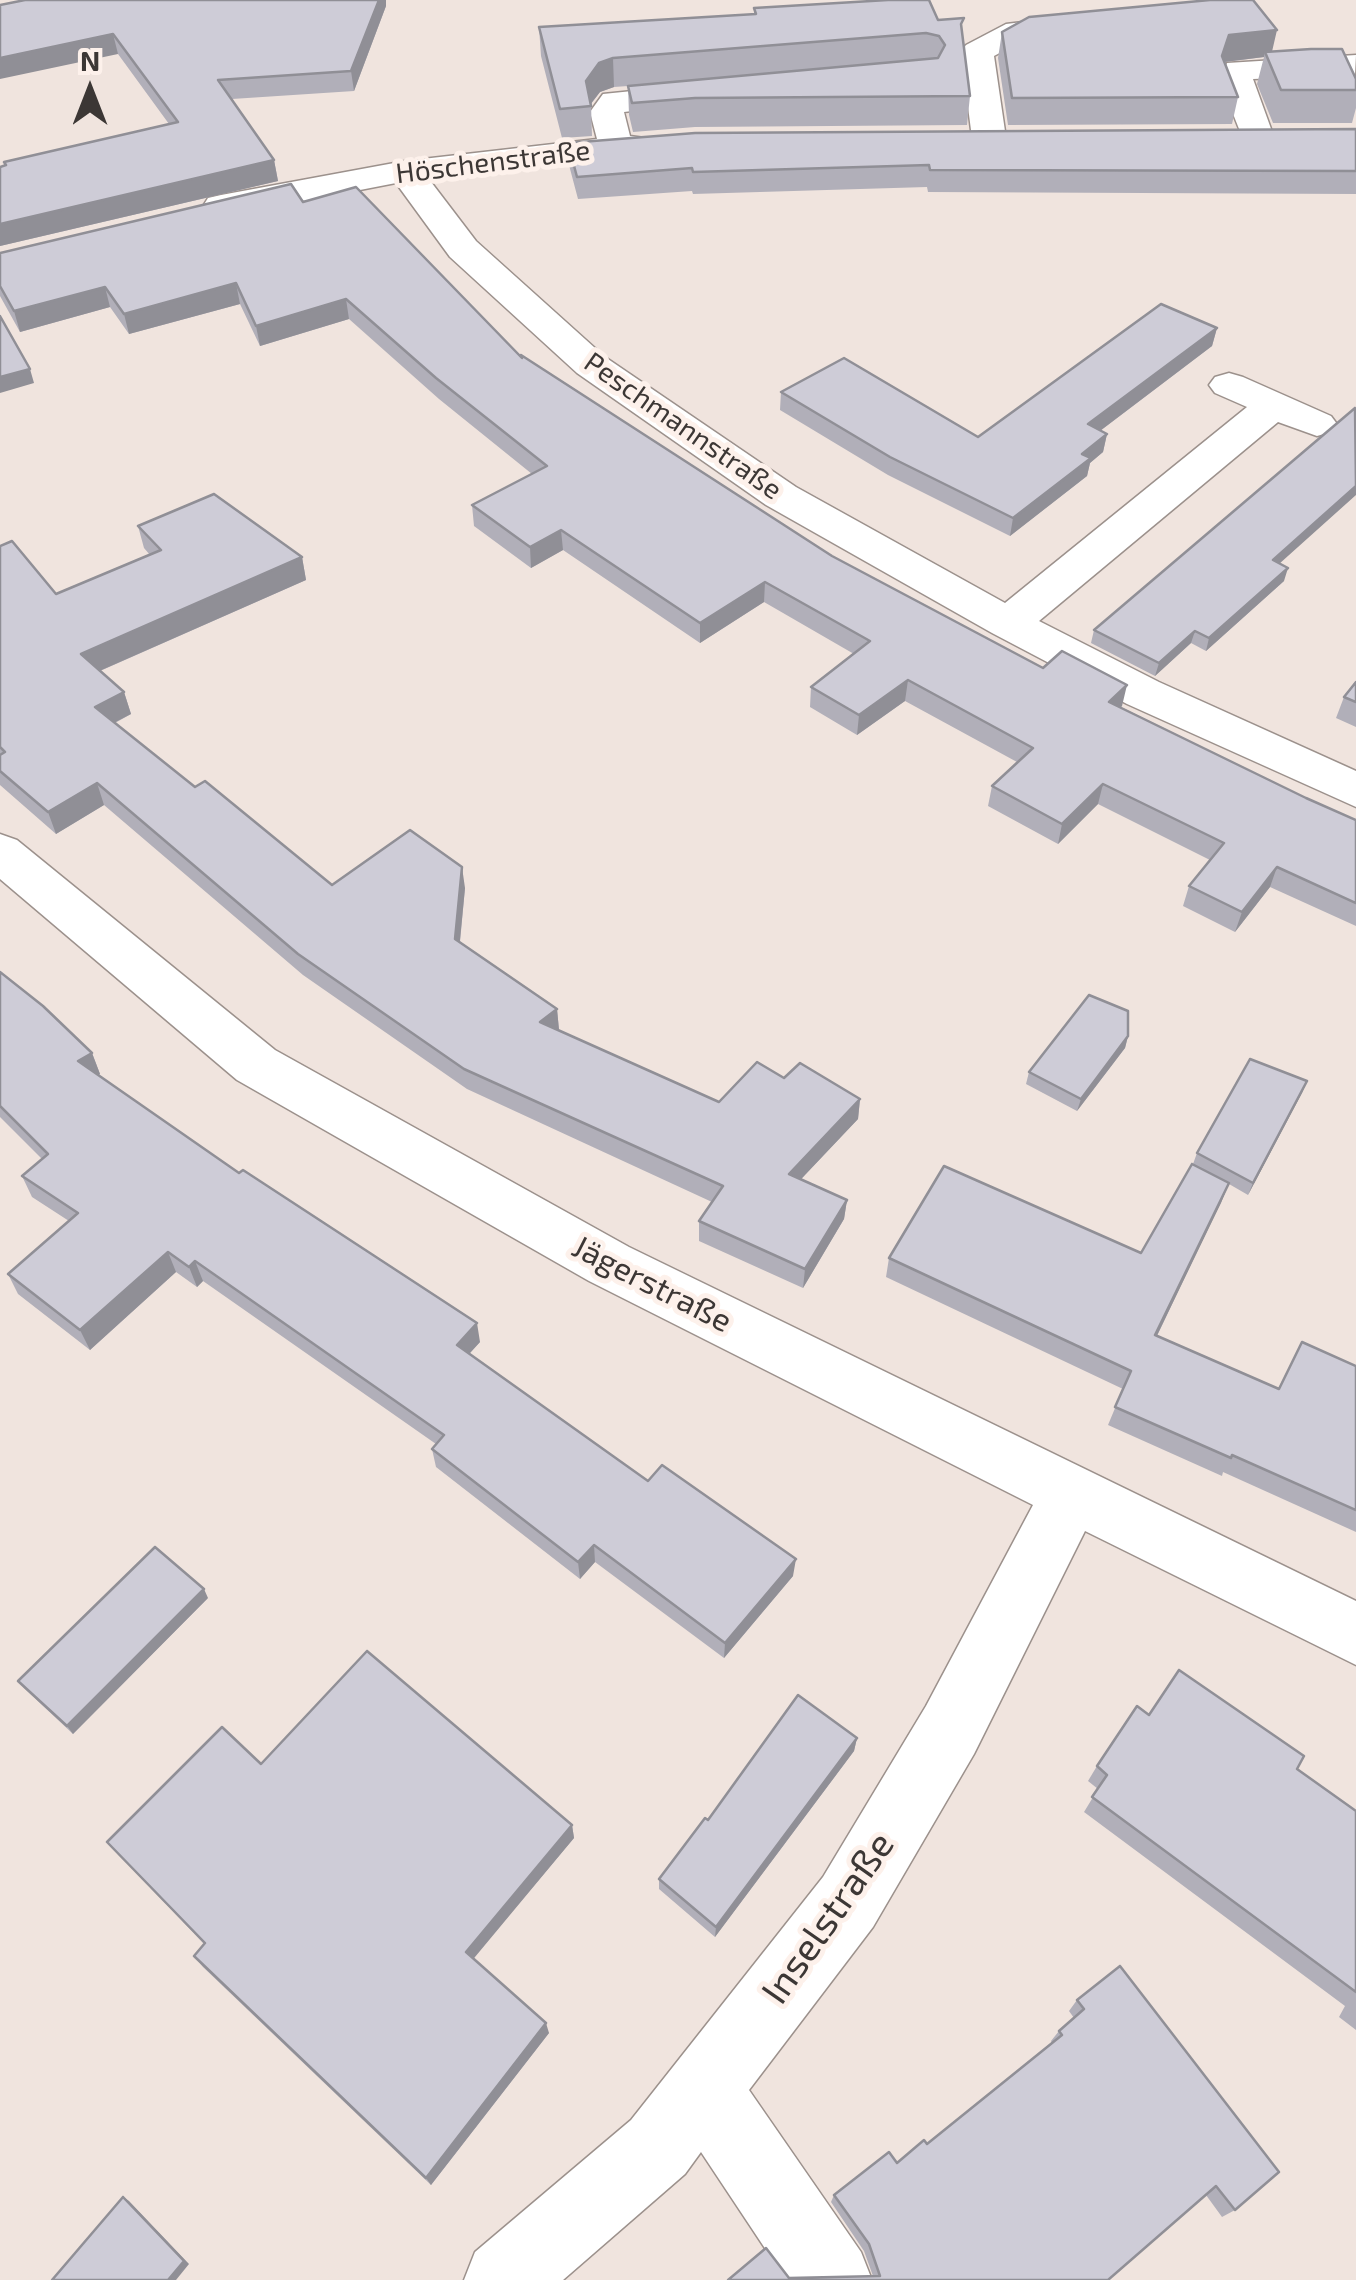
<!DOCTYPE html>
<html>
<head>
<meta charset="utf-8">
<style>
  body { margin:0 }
  #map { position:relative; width:1356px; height:2280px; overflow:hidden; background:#f0e4de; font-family:"Exo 2",sans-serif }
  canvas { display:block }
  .north { position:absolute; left:40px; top:40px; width:100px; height:100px; -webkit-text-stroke:8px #fdf1eb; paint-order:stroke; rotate:0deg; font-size:28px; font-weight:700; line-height:40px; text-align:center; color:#3c3735 }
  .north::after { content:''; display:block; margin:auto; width:35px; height:45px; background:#3c3735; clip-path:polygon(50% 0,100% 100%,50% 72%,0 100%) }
</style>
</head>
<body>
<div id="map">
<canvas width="1356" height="2280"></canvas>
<div class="north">N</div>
</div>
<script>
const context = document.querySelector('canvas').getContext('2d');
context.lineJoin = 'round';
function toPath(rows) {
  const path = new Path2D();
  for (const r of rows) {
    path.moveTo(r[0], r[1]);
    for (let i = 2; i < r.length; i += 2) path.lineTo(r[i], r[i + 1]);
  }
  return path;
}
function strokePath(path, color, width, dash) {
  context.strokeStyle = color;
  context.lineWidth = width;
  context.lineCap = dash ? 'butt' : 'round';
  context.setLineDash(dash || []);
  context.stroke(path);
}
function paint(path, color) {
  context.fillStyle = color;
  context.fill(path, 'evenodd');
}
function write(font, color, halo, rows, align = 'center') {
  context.font = font + ' "Exo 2",sans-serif';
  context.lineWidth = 10;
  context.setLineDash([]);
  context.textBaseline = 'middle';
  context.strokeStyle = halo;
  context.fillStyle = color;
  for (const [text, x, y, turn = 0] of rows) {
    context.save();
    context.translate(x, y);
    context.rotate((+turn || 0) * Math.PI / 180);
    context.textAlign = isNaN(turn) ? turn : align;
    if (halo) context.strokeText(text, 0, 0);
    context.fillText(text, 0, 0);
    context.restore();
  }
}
const minor = toPath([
  [1072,16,1083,19,1088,26,1083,33,1024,40,994,56,1006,138,1001,145,977,145,972,138,961,52,966,45,1006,24,1072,16],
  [1356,55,1355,75,1253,79,1274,137,1269,144,1257,147,1245,144,1220,81,1227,63,1356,55],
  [701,84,713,87,718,94,713,101,624,112,630,136,652,139,657,146,652,153,428,178,476,241,605,357,796,487,1005,603,1247,407,1215,393,1209,385,1215,377,1229,373,1243,377,1331,416,1337,424,1331,432,1317,436,1278,422,1039,621,1159,682,1356,771,1356,807,1127,704,992,633,766,505,577,373,450,257,396,183,221,217,208,214,203,206,208,198,221,195,405,161,597,139,590,112,603,94,701,84],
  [0,834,17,840,275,1050,629,1247,1356,1601,1356,1665,1085,1531,974,1754,873,1927,749,2090,861,2252,872,2280,786,2280,701,2152,685,2174,563,2280,464,2280,475,2252,631,2120,823,1877,926,1706,1033,1505,589,1281,237,1080,0,879,0,834]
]);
const wall = toPath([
  [0,5,386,6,354,91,232,99,274,160,278,181,0,246,0,167,5,165,4,162,169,124,118,54],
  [754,8,938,20,962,33,970,96,967,125,695,127,633,132,629,115,628,86,614,87,600,92,591,104,592,136,562,138,541,56,539,27,754,14],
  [1002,32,1272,51,1356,79,1356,108,1352,123,1273,123,1257,84,1264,57,1225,62,1238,97,1232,124,1008,125,998,58],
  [1356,129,1356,194,928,192,927,187,693,194,692,191,578,199,569,165,568,143],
  [303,202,522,358,832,556,1043,668,1122,706,1121,707,1306,798,1356,820,1356,926,1270,887,1235,932,1183,906,1189,886,1210,860,1098,804,1058,844,988,806,992,786,1017,762,905,701,857,735,810,707,811,687,854,654,764,602,700,643,563,550,531,568,474,526,472,505,532,474,439,399,349,319,260,346,240,304,129,334,110,307,20,332,0,296,0,253],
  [1217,328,1212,346,1100,431,1107,434,1103,452,1090,463,1087,476,1010,536,888,475,780,410,781,392,978,437],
  [138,526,302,557,306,580,100,671,124,692,131,714,115,723,195,787,332,885,465,888,460,942,557,1009,559,1030,719,1102,784,1078,860,1099,858,1119,801,1179,847,1200,844,1219,803,1288,699,1241,699,1221,712,1202,467,1089,303,975,104,805,56,834,0,785,0,546,56,594,150,555,144,548],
  [1279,564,1284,581,1206,651,1191,643,1155,676,1091,643,1094,630],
  [1356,682,1356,727,1336,718,1344,697],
  [0,972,92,1053,100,1074,98,1075,480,1342,469,1354,648,1481,793,1576,724,1658,595,1562,580,1579,436,1467,432,1449,436,1444,203,1281,197,1287,176,1272,90,1350,18,1294,8,1274,69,1221,32,1197,22,1176,42,1159,0,1117],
  [1128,1036,1125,1048,1077,1111,1026,1084,1029,1072],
  [1307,1081,1248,1195,1229,1184,1157,1336,1278,1389,1302,1342,1356,1366,1356,1532,1223,1472,1222,1476,1108,1425,1123,1389,886,1277,889,1258,1141,1253,1193,1164,1197,1153],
  [208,1598,73,1734,25,1689,18,1681],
  [1149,1715,1297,1769,1356,1811,1356,2030,1339,2017,1345,2006,1084,1812,1098,1789,1088,1781,1097,1766],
  [857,1738,854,1751,715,1937,659,1889,659,1879,708,1820],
  [261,1764,572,1825,574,1838,473,1958,549,2033,431,2185,203,1967,194,1956,204,1944,107,1842],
  [1077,2000,1235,2210,1222,2217,1206,2195,1108,2280,789,2278,873,2276,864,2251,831,2202,834,2195,897,2163,927,2144,1052,2043,1051,2041,1059,2031,1074,2018,1069,2011]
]);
const shadedWall = toPath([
  [379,0,386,0,386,6,354,91,351,71],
  [1277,30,1271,56,1265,52,1264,57,1224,62,1222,56,1229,35],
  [113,34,118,54,0,79,0,58],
  [613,58,614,87,600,92,589,106,586,81,599,63],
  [274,160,278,181,0,246,0,224],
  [236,283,240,304,129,334,124,314],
  [105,287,110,307,20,332,14,311],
  [346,299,349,319,260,346,256,326],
  [1217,328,1212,346,1084,443,1088,424],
  [30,369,34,383,0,393,0,377],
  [1107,434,1103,452,1090,463,1087,476,1010,536,1013,518,1082,454],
  [1356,486,1356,495,1269,573,1273,560],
  [561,530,563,550,531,568,530,547],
  [302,557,306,580,88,676,81,654],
  [1288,568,1284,581,1206,651,1209,638],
  [765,582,764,602,700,643,700,623],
  [1195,631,1191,643,1155,676,1159,663],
  [908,680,905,701,857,735,859,715],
  [1127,685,1122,706,1104,722,1109,702],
  [124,692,131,714,102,729,95,707],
  [97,783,104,805,56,834,48,812],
  [1103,784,1098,804,1058,844,1062,824],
  [462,867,465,888,458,960,455,939],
  [1277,867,1270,887,1235,932,1242,912],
  [557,1009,559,1030,540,1022],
  [1128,1036,1125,1048,1077,1111,1081,1099],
  [92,1053,100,1074,87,1083,78,1061],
  [1307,1081,1302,1093,1248,1195,1253,1183],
  [860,1099,858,1119,787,1194,789,1174],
  [1229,1183,1221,1203,1148,1354,1155,1335],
  [847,1200,844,1219,803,1288,805,1269],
  [168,1252,176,1272,90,1350,80,1330],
  [195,1261,203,1281,197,1287,189,1267],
  [477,1323,480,1342,460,1364,457,1345],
  [594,1545,595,1562,580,1579,578,1562],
  [796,1559,793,1576,724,1658,725,1643],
  [204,1589,208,1598,73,1734,67,1726],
  [857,1738,854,1751,715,1937,716,1927],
  [572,1825,574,1838,470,1963,466,1952],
  [546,2023,549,2033,431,2185,426,2178],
  [123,2197,129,2201,189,2264,176,2280,168,2280]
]);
const building = toPath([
  [25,0,379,0,351,71,218,80,274,160,0,224,0,167,6,165,4,162,178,122,113,34,0,58,0,5,25,0],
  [888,0,929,0,938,20,964,18,961,24,970,96,695,98,632,103,628,86,938,58,945,45,939,36,926,33,613,58,599,63,586,81,591,106,560,109,539,27,756,14,754,8,888,0],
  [1210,0,1253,0,1277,30,1229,35,1222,56,1238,97,1012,98,1002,32,1029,17,1210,0],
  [1311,49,1342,49,1356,79,1356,90,1281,90,1265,52,1311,49],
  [1356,129,1356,171,930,170,929,165,693,172,692,168,577,177,568,143,695,133,1356,129],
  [291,184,303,202,356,187,522,358,521,355,832,556,1043,668,1062,651,1127,685,1109,702,1306,798,1356,820,1356,903,1277,867,1242,912,1189,886,1224,843,1103,784,1062,824,992,786,1033,748,908,680,859,715,811,687,870,641,765,582,700,623,561,530,530,547,472,505,547,466,436,378,346,299,256,326,236,283,124,314,105,287,14,311,0,286,0,253,291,184],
  [1161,304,1217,328,1088,424,1107,434,1082,454,1091,458,1013,518,890,457,781,392,844,358,978,437,1161,304],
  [0,316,30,369,0,377,0,316],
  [1355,408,1356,486,1273,560,1288,568,1209,638,1195,631,1159,663,1094,630,1355,408],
  [214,494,302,557,81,654,124,692,95,707,195,787,205,781,332,885,410,830,462,867,455,939,557,1009,540,1022,719,1102,757,1062,784,1078,800,1063,860,1099,789,1174,847,1200,805,1269,699,1221,723,1186,464,1069,298,954,97,783,48,812,0,771,0,755,5,752,0,747,0,546,12,541,56,594,161,550,138,526,214,494],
  [1356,682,1356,702,1344,697,1356,682],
  [0,972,43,1006,92,1053,78,1061,239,1173,243,1170,477,1323,457,1345,648,1481,662,1465,796,1559,725,1643,594,1545,578,1562,432,1449,444,1435,195,1261,189,1267,168,1252,80,1330,8,1274,78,1213,22,1176,48,1154,0,1106,0,972],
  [1089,995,1128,1011,1128,1036,1081,1099,1029,1072,1089,995],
  [1250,1059,1307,1081,1253,1183,1197,1153,1250,1059],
  [1192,1164,1229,1183,1155,1335,1279,1389,1302,1342,1356,1366,1356,1510,1232,1455,1231,1458,1115,1407,1131,1371,889,1258,944,1166,1141,1253,1192,1164],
  [155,1547,204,1589,67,1726,18,1681,155,1547],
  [367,1651,572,1825,466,1952,546,2023,426,2178,194,1956,205,1943,107,1842,222,1727,261,1764,367,1651],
  [1179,1670,1304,1756,1297,1769,1356,1811,1356,1992,1092,1797,1107,1775,1097,1766,1137,1706,1149,1715,1179,1670],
  [798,1695,857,1738,716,1927,659,1879,705,1818,708,1820,798,1695],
  [1120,1966,1279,2172,1235,2210,1216,2186,1108,2280,728,2280,766,2248,789,2278,880,2276,869,2244,834,2195,889,2152,897,2163,924,2140,927,2144,1062,2035,1059,2031,1084,2009,1077,2000,1120,1966],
  [123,2197,184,2261,168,2280,52,2280,123,2197]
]);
const farStreetnames = [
  ["Höschenstraße",493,162,-7],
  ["Peschmannstraße",683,426,35]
];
const streetNames = [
  ["Jägerstraße",652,1284,27]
];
const nearStreetnames = [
  ["Inselstraße",828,1918,-55]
];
strokePath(minor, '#9c918c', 3);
paint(minor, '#fff');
paint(wall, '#b1afb9');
paint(shadedWall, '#908f96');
paint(building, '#ceccd7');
strokePath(building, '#908f96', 2.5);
write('28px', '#3c3735', '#fdf1eb', farStreetnames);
write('32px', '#3c3735', '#fdf1eb', streetNames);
write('38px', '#3c3735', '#fdf1eb', nearStreetnames);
</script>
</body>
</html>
